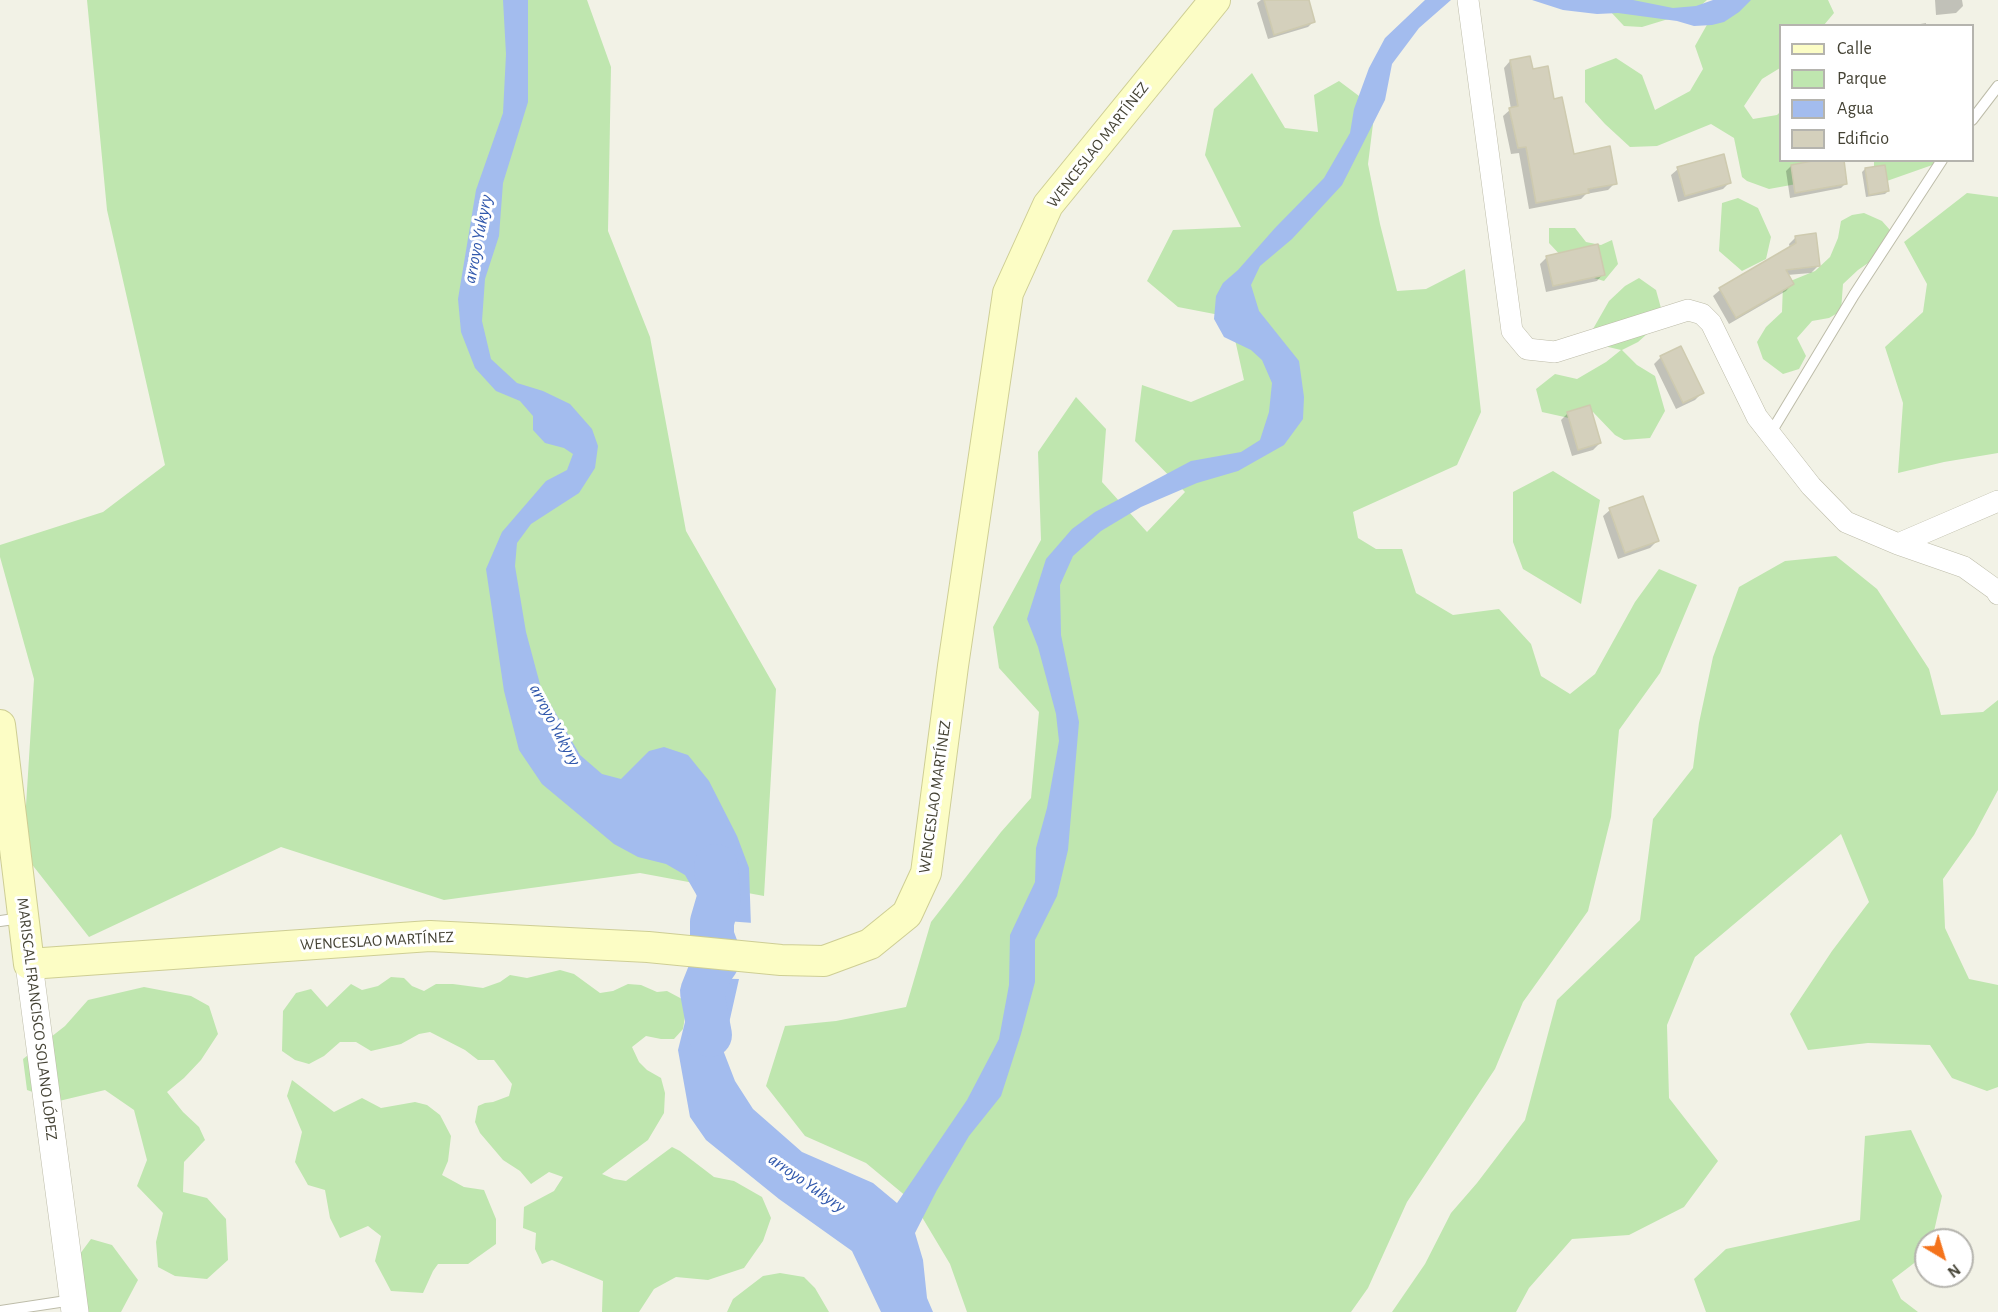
<!DOCTYPE html>
<html>
<head>
<meta charset="utf-8">
<style>
  body { margin:0 }
  #map { position:relative; width:1998px; height:1312px; overflow:hidden; background:#f2f2e6; font-family:"Alegreya Sans",sans-serif }
  canvas { display:block }
  .legend { position:absolute; left:1779px; top:24px; width:195px; height:138px; box-sizing:border-box; background:#fff; border:2px solid #b5b4ae; margin:0; padding:8px 10px; list-style:none; font-size:18px; color:#454335 }
  .legend li { display:flex; align-items:center; gap:12px; height:30px }
  .legend b { width:30px; border:2px solid #b5b4ae }
  .north { position:absolute; left:1914px; top:1228px; width:60px; height:60px; box-sizing:border-box; background:#fff; border:2px solid #b5b4ae; border-radius:50%; rotate:142deg; font-size:16px; font-weight:700; line-height:24px; text-align:center; color:#454335 }
  .north::after { content:''; display:block; margin:auto; width:21px; height:27px; background:#f4731c; clip-path:polygon(50% 0,100% 100%,50% 72%,0 100%) }
</style>
</head>
<body>
<div id="map">
<canvas width="1998" height="1312"></canvas>
<ul class="legend">
<li><b style="height:8px;background:#fcfdc5"></b>Calle</li>
<li><b style="height:16px;background:#bfe6af"></b>Parque</li>
<li><b style="height:16px;background:#a3bcee"></b>Agua</li>
<li><b style="height:16px;background:#d4d0bc"></b>Edificio</li>
</ul>
<div class="north">N</div>
</div>
<script>
const context = document.querySelector('canvas').getContext('2d');
context.lineJoin = 'round';
function paint(path, color) {
  context.fillStyle = color;
  context.fill(path, 'evenodd');
}
function toPath(rows) {
  const path = new Path2D();
  for (const r of rows) {
    path.moveTo(r[0], r[1]);
    for (let i = 2; i < r.length; i += 2) path.lineTo(r[i], r[i + 1]);
  }
  return path;
}
function strokePath(path, color, width, dash) {
  context.strokeStyle = color;
  context.lineWidth = width;
  context.lineCap = dash ? 'butt' : 'round';
  context.setLineDash(dash || []);
  context.stroke(path);
}
function write(font, color, halo, rows, align = 'center') {
  context.font = font + ' "Alegreya Sans",sans-serif';
  context.lineWidth = 6;
  context.setLineDash([]);
  context.textBaseline = 'middle';
  context.strokeStyle = halo;
  context.fillStyle = color;
  for (const [text, x, y, turn = 0] of rows) {
    context.save();
    context.translate(x, y);
    context.rotate((+turn || 0) * Math.PI / 180);
    context.textAlign = isNaN(turn) ? turn : align;
    if (halo) context.strokeText(text, 0, 0);
    context.fillText(text, 0, 0);
    context.restore();
  }
}
const green = toPath([
  [87,0,587,0,611,67,608,231,650,337,686,531,776,689,764,896,640,873,444,900,281,847,89,937,23,853,34,679,0,557,0,545,103,512,165,465,107,210],
  [1612,0,1707,0,1689,16,1665,20,1642,27,1624,26,1609,10],
  [1729,0,1828,0,1834,13,1824,25,1780,26,1780,68,1762,79,1744,106,1753,119,1777,115,1780,112,1780,160,1809,161,1813,168,1802,183,1769,189,1747,181,1742,177,1734,138,1711,124,1657,146,1630,147,1605,124,1585,102,1585,70,1616,58,1642,75,1655,110,1690,91,1703,69,1695,46,1713,14],
  [1252,73,1285,128,1318,132,1314,95,1339,81,1375,108,1368,164,1380,224,1397,291,1426,289,1465,269,1481,412,1457,465,1353,512,1358,538,1376,549,1402,549,1416,593,1453,615,1499,609,1531,644,1541,676,1570,694,1595,674,1635,602,1659,569,1697,585,1660,673,1619,730,1611,817,1588,911,1523,1002,1495,1069,1407,1202,1368,1288,1351,1312,967,1312,950,1264,913,1202,866,1163,805,1136,766,1086,785,1026,836,1021,906,1007,931,922,1001,832,1031,798,1039,712,999,668,993,627,1041,540,1038,452,1076,397,1106,429,1102,482,1147,532,1185,492,1135,441,1142,385,1191,402,1244,380,1230,317,1178,307,1147,281,1173,230,1241,227,1205,155,1214,109],
  [1874,161,1939,161,1938,163,1884,182,1874,172],
  [1967,193,1998,197,1998,453,1944,462,1898,473,1903,403,1885,347,1923,312,1927,284,1904,242],
  [1738,198,1758,208,1771,237,1766,259,1742,271,1719,251,1722,203],
  [1864,213,1882,221,1890,230,1887,250,1858,270,1843,284,1841,311,1829,318,1812,321,1797,338,1806,356,1799,369,1783,374,1763,359,1757,342,1766,327,1782,312,1783,284,1815,271,1830,257,1838,238,1841,221,1852,215],
  [1549,228,1575,228,1586,242,1601,245,1612,240,1618,264,1604,281,1587,276,1563,258,1549,243],
  [1639,278,1656,290,1664,319,1638,342,1622,350,1637,365,1655,376,1665,411,1650,438,1624,440,1615,435,1593,412,1569,418,1542,412,1536,389,1555,374,1577,379,1606,362,1621,350,1604,346,1593,329,1609,301,1625,286],
  [1553,471,1600,500,1581,604,1523,569,1513,542,1513,492],
  [1836,556,1877,589,1929,669,1941,715,1983,712,1998,700,1998,790,1974,835,1943,879,1945,928,1969,979,1998,985,1998,1087,1987,1091,1952,1078,1930,1045,1868,1043,1808,1050,1790,1014,1832,951,1869,902,1841,834,1695,957,1667,1025,1669,1098,1718,1161,1684,1207,1629,1235,1572,1239,1529,1288,1516,1312,1392,1312,1425,1264,1451,1213,1477,1183,1525,1120,1557,1000,1640,920,1653,819,1693,768,1699,723,1713,657,1739,587,1785,561],
  [560,970,574,974,600,993,613,991,628,984,641,985,657,992,667,991,682,999,686,1011,683,1029,674,1039,661,1039,646,1036,632,1047,639,1062,647,1070,661,1078,665,1093,664,1113,648,1140,602,1174,614,1179,626,1181,672,1147,680,1151,714,1177,734,1181,762,1197,771,1218,763,1241,744,1268,708,1280,676,1277,654,1289,639,1312,602,1312,603,1281,552,1260,542,1264,535,1249,536,1233,523,1228,524,1207,554,1191,563,1177,549,1172,531,1184,520,1171,503,1160,480,1133,475,1122,478,1106,485,1103,493,1102,509,1096,512,1084,494,1060,478,1060,465,1050,430,1032,419,1034,401,1044,371,1051,356,1042,340,1042,324,1056,309,1064,295,1060,282,1051,283,1011,296,993,311,989,327,1007,351,984,362,990,378,986,391,977,404,978,412,986,424,991,436,984,453,984,483,988,500,982,510,975,527,978],
  [144,987,191,996,209,1006,218,1034,201,1060,184,1078,167,1092,183,1112,199,1127,205,1140,184,1162,183,1192,207,1198,226,1219,228,1260,207,1279,175,1276,158,1267,156,1242,163,1213,137,1186,147,1160,134,1110,105,1090,59,1101,27,1090,23,1059,65,1026,88,1000],
  [292,1080,334,1112,362,1098,381,1108,415,1102,427,1105,440,1115,451,1136,448,1161,442,1175,464,1187,484,1190,496,1219,496,1244,468,1264,438,1264,433,1271,423,1293,391,1291,375,1261,381,1236,368,1226,340,1238,330,1218,325,1190,308,1185,295,1162,302,1132,287,1096],
  [1911,1130,1942,1196,1932,1240,1926,1240,1926,1254,1892,1280,1901,1299,1918,1312,1706,1312,1694,1279,1726,1249,1860,1220,1865,1136],
  [91,1239,112,1245,138,1280,121,1312,79,1312,60,1281],
  [780,1273,804,1277,815,1288,829,1312,727,1312,733,1299,763,1276]
]);
const water = toPath([
  [503,0,528,0,528,102,503,183,499,236,485,279,482,321,491,359,517,383,543,391,570,404,592,429,598,446,595,468,579,493,531,524,517,543,515,566,526,632,541,688,580,755,602,774,621,779,649,751,664,747,688,755,709,781,737,836,749,868,751,927,704,923,700,901,685,875,666,864,638,857,614,844,542,784,519,750,504,691,486,569,502,532,546,481,567,470,573,454,564,448,545,443,533,430,533,416,520,401,496,391,475,368,461,332,458,299,476,190,503,113,506,54],
  [1425,0,1451,0,1419,28,1392,64,1385,100,1342,185,1292,239,1260,266,1251,285,1259,311,1299,361,1304,397,1303,419,1284,445,1238,471,1197,483,1141,507,1101,531,1073,556,1060,585,1061,635,1079,722,1068,850,1057,896,1035,940,1035,982,1021,1034,1001,1096,969,1136,937,1190,915,1233,923,1260,927,1298,933,1312,881,1312,852,1251,779,1199,706,1140,690,1117,678,1050,696,978,739,979,723,1050,735,1081,753,1109,802,1152,873,1183,897,1203,967,1100,999,1039,1009,985,1010,935,1035,882,1036,848,1047,808,1059,741,1056,714,1038,647,1027,619,1046,559,1072,529,1095,512,1191,461,1241,452,1260,440,1269,412,1272,383,1262,360,1251,350,1224,337,1214,319,1216,296,1223,283,1238,270,1275,228,1324,178,1350,133,1354,109,1369,68,1385,38],
  [1532,0,1633,0,1673,8,1696,6,1713,0,1751,0,1739,12,1724,22,1712,25,1694,26,1677,21,1618,13,1597,14,1563,10]
]);
const pier = toPath([
  [700,919,753,923,753,927,751,930,703,926]
]);
const shadow = toPath([
  [1261,0,1288,0,1314,21,1308,27,1268,39,1257,3],
  [1935,0,1962,0,1963,6,1956,13,1936,15],
  [1926,23,1926,26,1909,26],
  [1510,61,1532,71,1553,100,1573,155,1615,183,1608,190,1586,194,1581,199,1529,209,1519,153,1511,154,1503,116,1511,109,1504,68],
  [1791,166,1846,183,1841,188,1790,198,1786,171],
  [1678,169,1730,182,1723,189,1678,202,1671,175],
  [1865,169,1888,191,1885,194,1866,197,1862,172],
  [1796,237,1818,266,1811,273,1787,275,1792,284,1786,291,1729,324,1713,296,1720,290,1790,249,1789,244],
  [1547,257,1603,274,1597,281,1546,292,1540,264],
  [1661,357,1702,393,1695,400,1676,409,1654,364],
  [1568,413,1600,443,1593,450,1572,456,1561,420],
  [1610,510,1657,541,1650,548,1618,559,1603,516]
]);
const river = toPath([
  [710,1035,702,992,710,972,717,962,718,952,712,936,712,922,719,898,716,866]
]);
const building = toPath([
  [1264,0,1309,0,1315,22,1274,35,1264,0],
  [1530,56,1533,69,1548,66,1554,99,1562,97,1574,154,1610,146,1617,184,1588,189,1589,193,1536,203,1526,147,1518,148,1509,108,1518,106,1510,60,1530,56],
  [1724,154,1731,183,1685,196,1677,167,1724,154],
  [1817,160,1844,160,1847,184,1795,193,1791,165,1817,160],
  [1885,165,1889,191,1869,195,1865,168,1885,165],
  [1816,233,1820,266,1786,270,1794,284,1736,318,1719,288,1796,243,1795,236,1816,233],
  [1598,244,1605,275,1553,286,1546,256,1598,244],
  [1681,346,1704,393,1683,403,1660,356,1681,346],
  [1590,405,1601,443,1578,450,1567,412,1590,405],
  [1643,496,1659,541,1625,553,1609,508,1643,496]
]);
const service = toPath([
  [1972,120,1998,86],
  [1770,434,1854,295,1942,160],
  [0,921,21,918],
  [0,1311,73,1300]
]);
const minor = toPath([
  [1468,0,1512,331,1527,349,1555,352,1688,310,1702,314,1711,323,1757,417,1811,486,1846,522,1898,544,1998,501],
  [1898,544,1964,567,1996,590,1998,594]
]);
const tertiary = toPath([
  [29,964,75,1312]
]);
const secondary = toPath([
  [0,725,29,964,430,936,648,947,781,960,824,961,870,944,907,914,926,873,953,666,1008,293,1048,205,1215,0]
]);
const streetNames = [
  ["WENCESLAO MARTÍNEZ",1098,145,-52],
  ["WENCESLAO MARTÍNEZ",935,797,-82],
  ["WENCESLAO MARTÍNEZ",377,941,-3],
  ["MARISCAL FRANCISCO SOLANO LÓPEZ",37,1019,83]
];
const waterNames = [
  ["arroyo Yukyry",478,239,-79],
  ["arroyo Yukyry",555,725,62],
  ["arroyo Yukyry",807,1183,35]
];
paint(green, '#bfe6af');
paint(water, '#a3bcee');
paint(pier, '#f2f2e6');
paint(shadow, '#0003');
strokePath(river, '#a3bcee', 44);
paint(building, '#d4d0bc');
strokePath(building, '#cecaaf', 1.5);
strokePath(service, '#bdbca9', 12);
strokePath(minor, '#bdbca9', 22);
strokePath(tertiary, '#bdbca9', 28);
strokePath(secondary, '#cece94', 32);
strokePath(service, '#fff', 10);
strokePath(minor, '#fff', 21);
strokePath(tertiary, '#fff', 27);
strokePath(secondary, '#fcfdc5', 30);
write('16px', '#454335', '#fff', streetNames);
write('italic 18px', '#3259ad', '#fff', waterNames);
</script>
</body>
</html>
